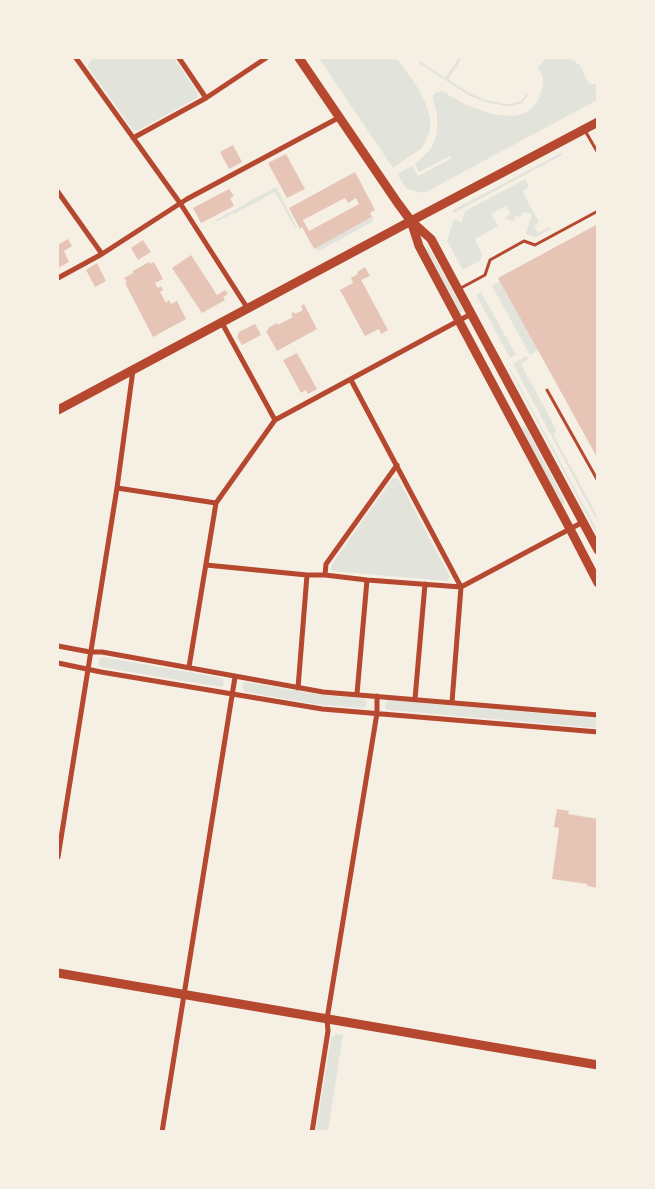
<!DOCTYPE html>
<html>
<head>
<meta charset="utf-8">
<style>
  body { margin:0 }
  #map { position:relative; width:655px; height:1189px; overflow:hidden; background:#f6efe4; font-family:Overpass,sans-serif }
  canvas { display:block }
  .frame { position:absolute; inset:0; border:59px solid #f6efe4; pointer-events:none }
</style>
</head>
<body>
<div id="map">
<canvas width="655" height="1189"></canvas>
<div class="frame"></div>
</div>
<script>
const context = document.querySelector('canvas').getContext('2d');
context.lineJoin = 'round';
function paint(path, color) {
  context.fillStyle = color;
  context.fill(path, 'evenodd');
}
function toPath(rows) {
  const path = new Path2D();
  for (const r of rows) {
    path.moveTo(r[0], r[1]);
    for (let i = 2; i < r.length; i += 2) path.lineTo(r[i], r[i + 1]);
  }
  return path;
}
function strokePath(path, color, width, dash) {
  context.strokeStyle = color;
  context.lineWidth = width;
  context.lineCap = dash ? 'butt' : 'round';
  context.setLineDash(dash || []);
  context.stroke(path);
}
const green = toPath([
  [94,58,174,58,198,93,197,98,137,131,132,129,88,67,89,62],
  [319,58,394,58,399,61,420,91,427,107,430,118,430,128,428,136,422,148,406,159,393,168],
  [459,58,462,58,448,79,471,94,486,100,506,104,510,104,521,101,527,94,528,95,527,97,522,103,511,106,506,106,485,102,470,96,419,63,420,61,445,78],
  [546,58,569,58,580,65,589,84,597,84,597,100,424,193,407,189,397,174,412,166,418,176,452,158,450,156,419,172,415,164,427,153,432,147,437,133,437,115,433,99,433,96,435,93,442,91,466,105,492,114,512,116,519,115,527,112,534,106,539,99,543,84,543,77,538,68],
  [561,153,562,155,454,213,453,210],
  [525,179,529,187,522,191,539,222,534,226,538,233,549,227,550,229,536,237,526,234,532,214,523,212,521,217,516,216,514,221,504,218,511,214,506,206,491,214,498,226,475,239,482,254,481,260,463,270,447,241,454,219,462,222,465,211],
  [276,187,297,228,295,228,275,192,234,214,233,213,217,222,216,220],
  [374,216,372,222,319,251,318,251,316,247],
  [428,246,463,310,462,312,460,312,426,249,426,247],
  [500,281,538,350,530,355,492,286],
  [481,292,516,355,510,358,476,295],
  [526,356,528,359,521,364,556,429,554,436,597,515,597,521,513,364],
  [510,368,597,530,597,534,509,369],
  [523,426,526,427,565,502,564,504,562,504,522,429],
  [393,478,398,479,450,577,447,581,332,571,331,565],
  [103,657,222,678,223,679,224,683,222,687,220,687,101,667,99,664,99,661,100,658],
  [244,682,323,695,364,698,367,703,365,707,363,708,321,705,245,692,242,687],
  [388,700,597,718,597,728,388,710,385,708,385,705],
  [336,1034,343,1035,328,1131,316,1131,331,1038]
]);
const building = toPath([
  [233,145,242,162,229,169,220,152],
  [286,154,305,189,287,198,268,163],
  [355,172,375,210,370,213,372,217,314,249,302,227,300,229,289,208],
  [345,198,348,203,356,198,359,204,309,231,303,220],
  [229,189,234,196,230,198,234,206,201,223,193,208],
  [598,224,598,459,498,278],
  [68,239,72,246,64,251,69,262,58,268,58,245],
  [143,240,151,252,138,260,131,248],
  [191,255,217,295,225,290,228,294,223,297,225,300,202,313,172,268],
  [149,262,150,264,154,262,163,279,155,283,158,288,161,286,163,290,160,292,166,303,169,300,171,304,177,301,186,319,153,337,125,283,127,282,124,278,133,273,133,271],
  [97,263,106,281,95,287,86,270],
  [365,267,370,276,361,280,388,330,381,334,379,329,365,336,340,290,353,283,351,278,358,274,357,272],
  [304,304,317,329,277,351,266,331,268,330,268,328,277,323,278,325,293,317,291,314,294,312,295,314,303,310,301,306],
  [255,324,261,335,242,345,237,337,239,332],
  [297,353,317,389,308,394,306,390,301,393,283,360],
  [557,809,569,811,568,814,598,819,598,888,587,886,588,884,552,879,559,828,554,827]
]);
const service = toPath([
  [584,129,598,153],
  [459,289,485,275,490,260,524,241,535,245,598,211],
  [547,390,598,481]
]);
const minor = toPath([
  [76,58,180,203,248,309],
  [179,58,206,98],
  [133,138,206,98,266,58],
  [58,192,102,254],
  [58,278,102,254,187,199,340,117],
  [222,323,275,420],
  [351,380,461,587,452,702],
  [117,488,216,503],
  [206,565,307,575,325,575,367,580,461,587,583,522],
  [325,575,326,564,397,465],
  [58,646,90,652,102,652,323,692,598,715],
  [58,663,101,672,322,709,598,732],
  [189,667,216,503,275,420,471,314],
  [298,688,307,575],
  [357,694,367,580],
  [415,699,425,584],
  [58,857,117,488,133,370],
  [162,1132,235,677],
  [312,1132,328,1031,327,1019,377,713,377,696]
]);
const tertiary = toPath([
  [299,58,397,202,411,221,598,122],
  [58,973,598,1065]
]);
const secondary = toPath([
  [411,221,419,246,570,529,598,583],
  [411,221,431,239,598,550],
  [58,410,411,221]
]);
paint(green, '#e2e4dc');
paint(building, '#e6c5b7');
strokePath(service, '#b5482f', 3);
strokePath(minor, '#b5482f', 5);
strokePath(tertiary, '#b5482f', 9);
strokePath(secondary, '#b5482f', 9);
</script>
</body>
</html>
